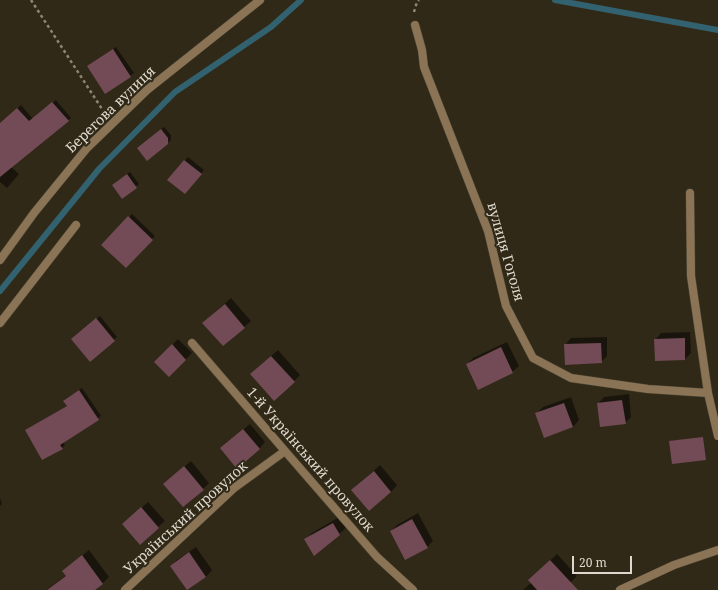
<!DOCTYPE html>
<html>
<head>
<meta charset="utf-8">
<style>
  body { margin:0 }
  #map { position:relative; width:718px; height:590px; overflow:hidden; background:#312917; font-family:"Noto Serif",serif }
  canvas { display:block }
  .scale { position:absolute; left:572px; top:556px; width:60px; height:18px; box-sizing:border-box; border:2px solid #ded9ce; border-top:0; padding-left:5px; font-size:12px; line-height:14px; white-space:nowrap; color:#ded9ce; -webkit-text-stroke:3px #312917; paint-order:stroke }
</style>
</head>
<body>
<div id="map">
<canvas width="718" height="590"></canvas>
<div class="scale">20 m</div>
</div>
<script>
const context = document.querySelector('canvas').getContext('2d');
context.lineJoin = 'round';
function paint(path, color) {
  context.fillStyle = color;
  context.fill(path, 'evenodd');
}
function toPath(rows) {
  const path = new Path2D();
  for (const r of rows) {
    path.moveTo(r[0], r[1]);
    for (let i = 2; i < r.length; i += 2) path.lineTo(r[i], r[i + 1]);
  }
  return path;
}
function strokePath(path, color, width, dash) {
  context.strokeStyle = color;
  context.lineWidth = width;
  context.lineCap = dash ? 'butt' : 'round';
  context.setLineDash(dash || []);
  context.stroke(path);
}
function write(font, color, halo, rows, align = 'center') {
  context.font = font + ' "Noto Serif",serif';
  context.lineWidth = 4;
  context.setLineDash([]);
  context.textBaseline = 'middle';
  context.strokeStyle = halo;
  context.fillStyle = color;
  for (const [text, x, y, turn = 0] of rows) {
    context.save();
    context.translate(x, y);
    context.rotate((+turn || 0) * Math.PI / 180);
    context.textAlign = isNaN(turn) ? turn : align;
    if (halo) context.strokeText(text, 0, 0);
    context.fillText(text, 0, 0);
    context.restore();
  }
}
const shadow = toPath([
  [116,47,134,73,106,93,88,66],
  [56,100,71,118,11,167,19,174,7,188,0,182,0,124,21,105,33,119],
  [164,127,171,135,171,140,167,143,141,146],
  [188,157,204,170,188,190,169,180],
  [130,172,139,184,122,197,116,182],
  [132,214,155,236,126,267,103,245],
  [231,298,251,321,224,345,210,317],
  [100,316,117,337,90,360,76,336],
  [690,332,691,353,685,359,655,340,661,333],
  [607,337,607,356,601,362,565,345,571,338],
  [178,339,192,353,169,376,155,362],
  [507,342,519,366,512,372,467,364,473,358],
  [278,350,300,375,294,381,257,368],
  [82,388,101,416,63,442,65,445,62,448,26,430,67,406,67,398],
  [629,394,631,417,625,423,598,404,604,397],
  [571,397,579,420,573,427,536,414,543,407],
  [250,424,265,442,259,449,221,448],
  [191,461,209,483,203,489,171,478],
  [380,465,397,485,391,492,352,490],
  [0,498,2,504,0,506],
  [148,502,165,521,158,527,130,518],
  [418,513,433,541,427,547,391,531,397,525],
  [339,517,346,528,339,534,305,540,312,533],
  [196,547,212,570,206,577,171,566,177,560],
  [89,550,109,577,103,583,93,590,46,590,67,575,64,571],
  [557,554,577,576,563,590,523,590,532,582,536,574]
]);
const stream = toPath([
  [555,0,718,30],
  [0,291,99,169,175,92,271,27,301,0]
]);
const building = toPath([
  [113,49,131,77,105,94,87,66],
  [52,102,69,121,0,177,0,123,17,108,29,121],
  [161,129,168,138,168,144,147,161,137,148],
  [184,160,202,174,185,194,167,180],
  [127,174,137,188,122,199,112,185],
  [128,216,153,240,126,268,101,245],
  [225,304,245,328,223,346,202,323],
  [96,318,115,341,90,362,71,339],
  [685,338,685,360,655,361,654,339],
  [601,343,602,363,565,365,564,344],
  [172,344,186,360,169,377,154,362],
  [501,347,513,373,478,390,466,364],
  [271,356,295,382,274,401,250,374],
  [79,390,99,420,60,445,63,449,42,460,25,430,67,406,63,401],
  [622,400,626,424,600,427,597,403],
  [564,403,573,427,544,438,535,413],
  [243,429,260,449,237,469,220,448],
  [703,437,706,460,672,464,669,441],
  [184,466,204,490,183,507,163,484],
  [374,471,391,492,369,511,351,490],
  [141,507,159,528,140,545,122,524],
  [412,519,428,548,405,560,390,531],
  [333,523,340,535,314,556,304,539],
  [189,552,206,577,187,590,170,566],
  [82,555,103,584,95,590,47,590,66,576,62,571],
  [550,560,578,590,537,590,528,580]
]);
const path = toPath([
  [31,0,104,112],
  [414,12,417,2,419,0]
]);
const street = toPath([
  [415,25,422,50,424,67,488,231,506,306,533,358,571,378,648,389,708,393],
  [690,193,691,276,708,393,718,436],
  [0,260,34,213,87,148,147,90,260,0],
  [0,323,76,225],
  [192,343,285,451,377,557,413,590],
  [125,590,234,488,285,451],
  [620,590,674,565,718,550]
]);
const streetNames = [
  ["Берегова вулиця",111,110,-44],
  ["вулиця Гоголя",505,252,74],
  ["1-й Український провулок",310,460,49],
  ["Український провулок",186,518,-42]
];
paint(shadow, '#0007');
strokePath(stream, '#32626f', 6);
paint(building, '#724b57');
strokePath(street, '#4d4534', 9);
strokePath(path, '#8c8678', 2.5, [3, 3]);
strokePath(street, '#8a7455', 8);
write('14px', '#ded9ce', '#312917', streetNames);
</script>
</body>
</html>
